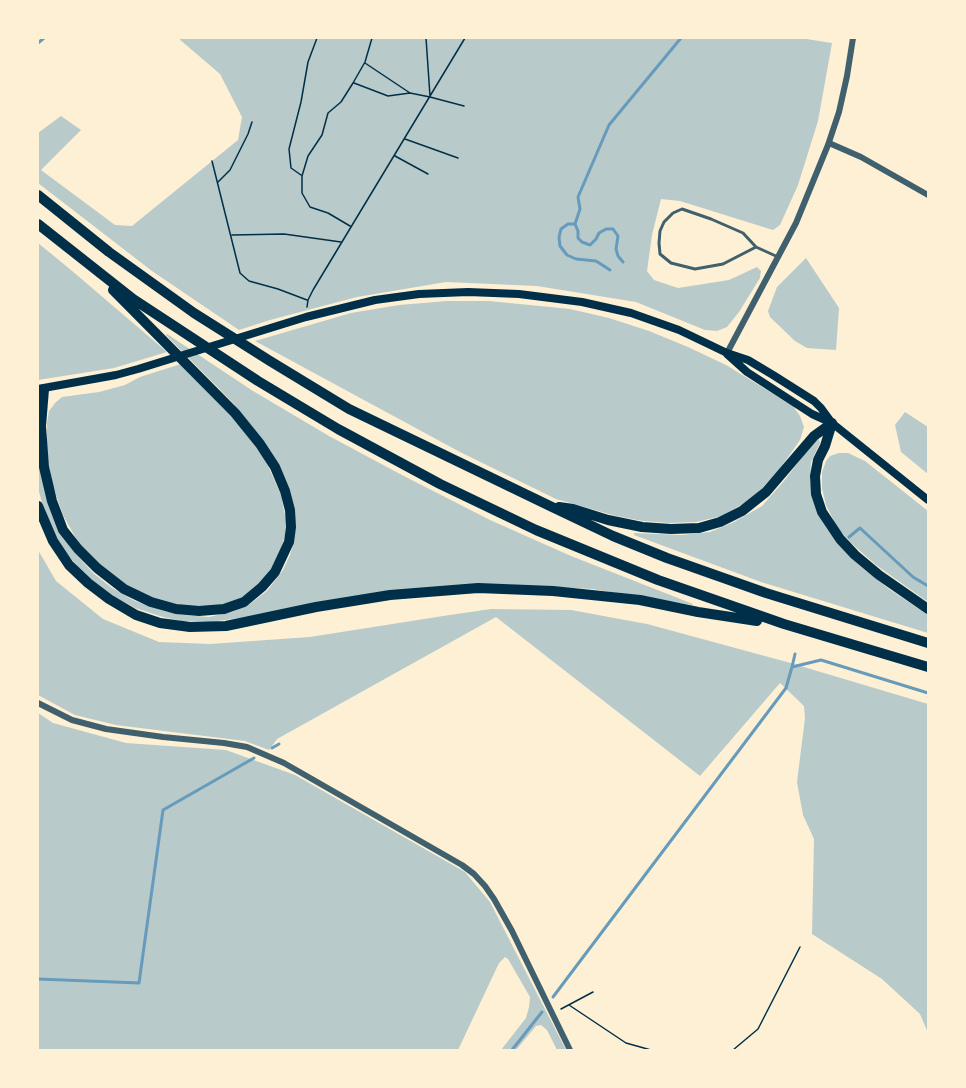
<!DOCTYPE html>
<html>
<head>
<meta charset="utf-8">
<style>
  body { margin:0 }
  #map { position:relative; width:966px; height:1088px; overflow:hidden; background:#fdf0d5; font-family:"Archivo Narrow",sans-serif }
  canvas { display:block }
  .frame { position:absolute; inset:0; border:39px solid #fdf0d5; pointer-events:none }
</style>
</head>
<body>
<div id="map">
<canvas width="966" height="1088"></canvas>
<div class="frame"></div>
</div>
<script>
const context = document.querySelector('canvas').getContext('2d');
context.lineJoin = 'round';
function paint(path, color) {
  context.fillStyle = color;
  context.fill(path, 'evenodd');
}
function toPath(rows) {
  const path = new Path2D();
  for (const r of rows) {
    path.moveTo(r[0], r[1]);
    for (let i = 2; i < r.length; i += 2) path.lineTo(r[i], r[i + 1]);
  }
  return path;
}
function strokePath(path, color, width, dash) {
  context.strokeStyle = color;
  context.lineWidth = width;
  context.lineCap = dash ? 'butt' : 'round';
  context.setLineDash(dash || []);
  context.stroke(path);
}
const green = toPath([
  [178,38,800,38,832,43,818,121,798,185,780,225,773,230,680,201,661,199,652,235,647,271,654,280,678,288,729,280,757,267,761,271,760,278,739,312,727,327,717,331,705,330,636,302,537,286,446,282,357,297,270,320,239,330,152,271,38,183,38,133,61,116,81,130,41,170,115,225,132,226,238,140,242,117,220,74],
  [38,243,71,270,167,352,114,368,38,380],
  [806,258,839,308,836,350,807,348,795,341,770,317,768,311,777,287],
  [447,301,489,301,570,309,609,318,649,331,688,347,726,365,793,406,800,416,804,427,800,440,779,470,753,498,722,516,696,522,669,523,643,521,616,516,556,499,460,452,255,341,351,313,399,305],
  [167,334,253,391,329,436,400,474,490,520,571,556,693,604,692,605,592,589,497,584,210,622,182,621,163,617,135,608,104,591,84,574,61,547,44,510,38,488,38,443,60,532,75,553,93,573,112,588,135,601,164,611,185,615,209,617,232,612,250,604,267,591,283,570,290,555,294,541,294,509,234,404,166,335],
  [181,364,230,414,265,459,281,495,286,520,285,535,280,553,270,571,256,587,241,598,218,606,187,606,154,600,129,587,96,563,78,542,63,515,53,486,47,456,47,423,49,411,55,403,62,397,99,392,125,385,140,377],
  [905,412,928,427,928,474,901,452,895,425],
  [819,439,820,443,811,462,810,482,822,521,836,542,859,565,889,589,928,615,928,633,761,582,634,535,634,533,682,535,710,532,734,522,762,506,784,481,809,448,816,440],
  [839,453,848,453,865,461,928,511,928,602,876,565,850,542,837,527,826,505,822,488,822,472,826,461,830,456],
  [38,550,56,581,103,619,159,642,210,644,310,637,443,616,491,609,571,610,647,624,787,662,928,704,928,1033,920,1014,882,979,812,934,814,839,803,815,797,782,805,718,804,706,780,683,700,776,496,617,277,739,269,750,245,741,116,725,75,715,38,695],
  [38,713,53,723,126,743,226,750,295,775,465,872,490,902,566,1050,557,1050,547,1030,541,1025,536,1026,516,1050,501,1050,526,1018,529,1007,530,997,508,959,505,957,499,963,458,1050,38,1050]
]);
const stream = toPath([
  [38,43,44,38],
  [575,224,578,231,578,238,582,242,590,245,596,239,599,233,606,229,613,229,618,236,616,249,618,256,623,262],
  [610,270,596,261,576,259,567,255,560,246,559,237,561,229,568,224,575,224,580,209,578,197,609,125,681,38],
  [849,537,860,528,913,577,928,586],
  [792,667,795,654],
  [272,748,279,744],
  [38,979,139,983,163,810,254,758],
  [553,997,786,688,792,667,821,660,928,693],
  [512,1050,542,1012]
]);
const path = toPath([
  [426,38,430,96],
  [365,63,410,93,430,97,464,106],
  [354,83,388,96,410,93],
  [405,139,458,158],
  [395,156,428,174],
  [212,161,240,273,249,281,278,289,307,300],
  [301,175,291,168,289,149,301,102,308,62,317,38],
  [218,182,230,170,248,134,252,122],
  [350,226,328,213,310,207,302,193,302,176,308,156,322,135,328,113,341,102,353,83,365,62,372,38],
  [232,235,284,234,341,242],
  [307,307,308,300,313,290,465,38],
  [569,1005,626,1043,651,1050],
  [561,1009,593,992],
  [733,1050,758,1029,800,947]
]);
const service = toPath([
  [756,247,743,233,711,219,682,209,673,213,664,222,660,231,659,243,660,254,671,263,695,269,723,264,756,247,778,257]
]);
const minor = toPath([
  [829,143,861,157,928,195],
  [727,353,796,223,828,145,839,112,847,76,853,38],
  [38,703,72,720,106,729,163,737,224,743,247,747,284,763,462,865,474,874,485,886,494,899,512,931,570,1050]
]);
const secondary = toPath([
  [727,354,747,372,812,414,832,423,928,500],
  [38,389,116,375,138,369,306,317,375,300,419,294,468,292,519,294,582,302,631,313,679,330,727,353,748,360,773,375,814,401,821,408,832,423]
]);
const motorway = toPath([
  [38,195,109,252,194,313,270,361,349,409,550,506,613,536,667,558,766,593,928,643],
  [38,224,133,299,258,381,338,429,440,484,536,530,658,580,784,624,928,667],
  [44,389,41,426,44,467,52,501,63,530,78,549,97,568,124,589,151,602,176,609,199,611,224,609,244,602,262,587,275,572,289,542,291,527,290,510,285,491,275,467,260,444,235,413,113,290],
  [832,423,825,446,818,460,815,476,816,494,822,512,840,539,855,555,879,575,928,609],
  [38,506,53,541,69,565,88,583,109,599,136,615,160,623,190,627,226,626,316,607,390,595,478,588,553,591,640,600,698,612,757,621],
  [559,507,573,509,608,520,642,527,671,529,699,528,720,522,742,511,766,492,814,436,832,423]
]);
paint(green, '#b9caca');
strokePath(stream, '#669bbc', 3);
strokePath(path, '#003049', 1.5);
strokePath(service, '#3f606c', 3);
strokePath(minor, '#3f606c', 6);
strokePath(secondary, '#003049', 8);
strokePath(motorway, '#003049', 10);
</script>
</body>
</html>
